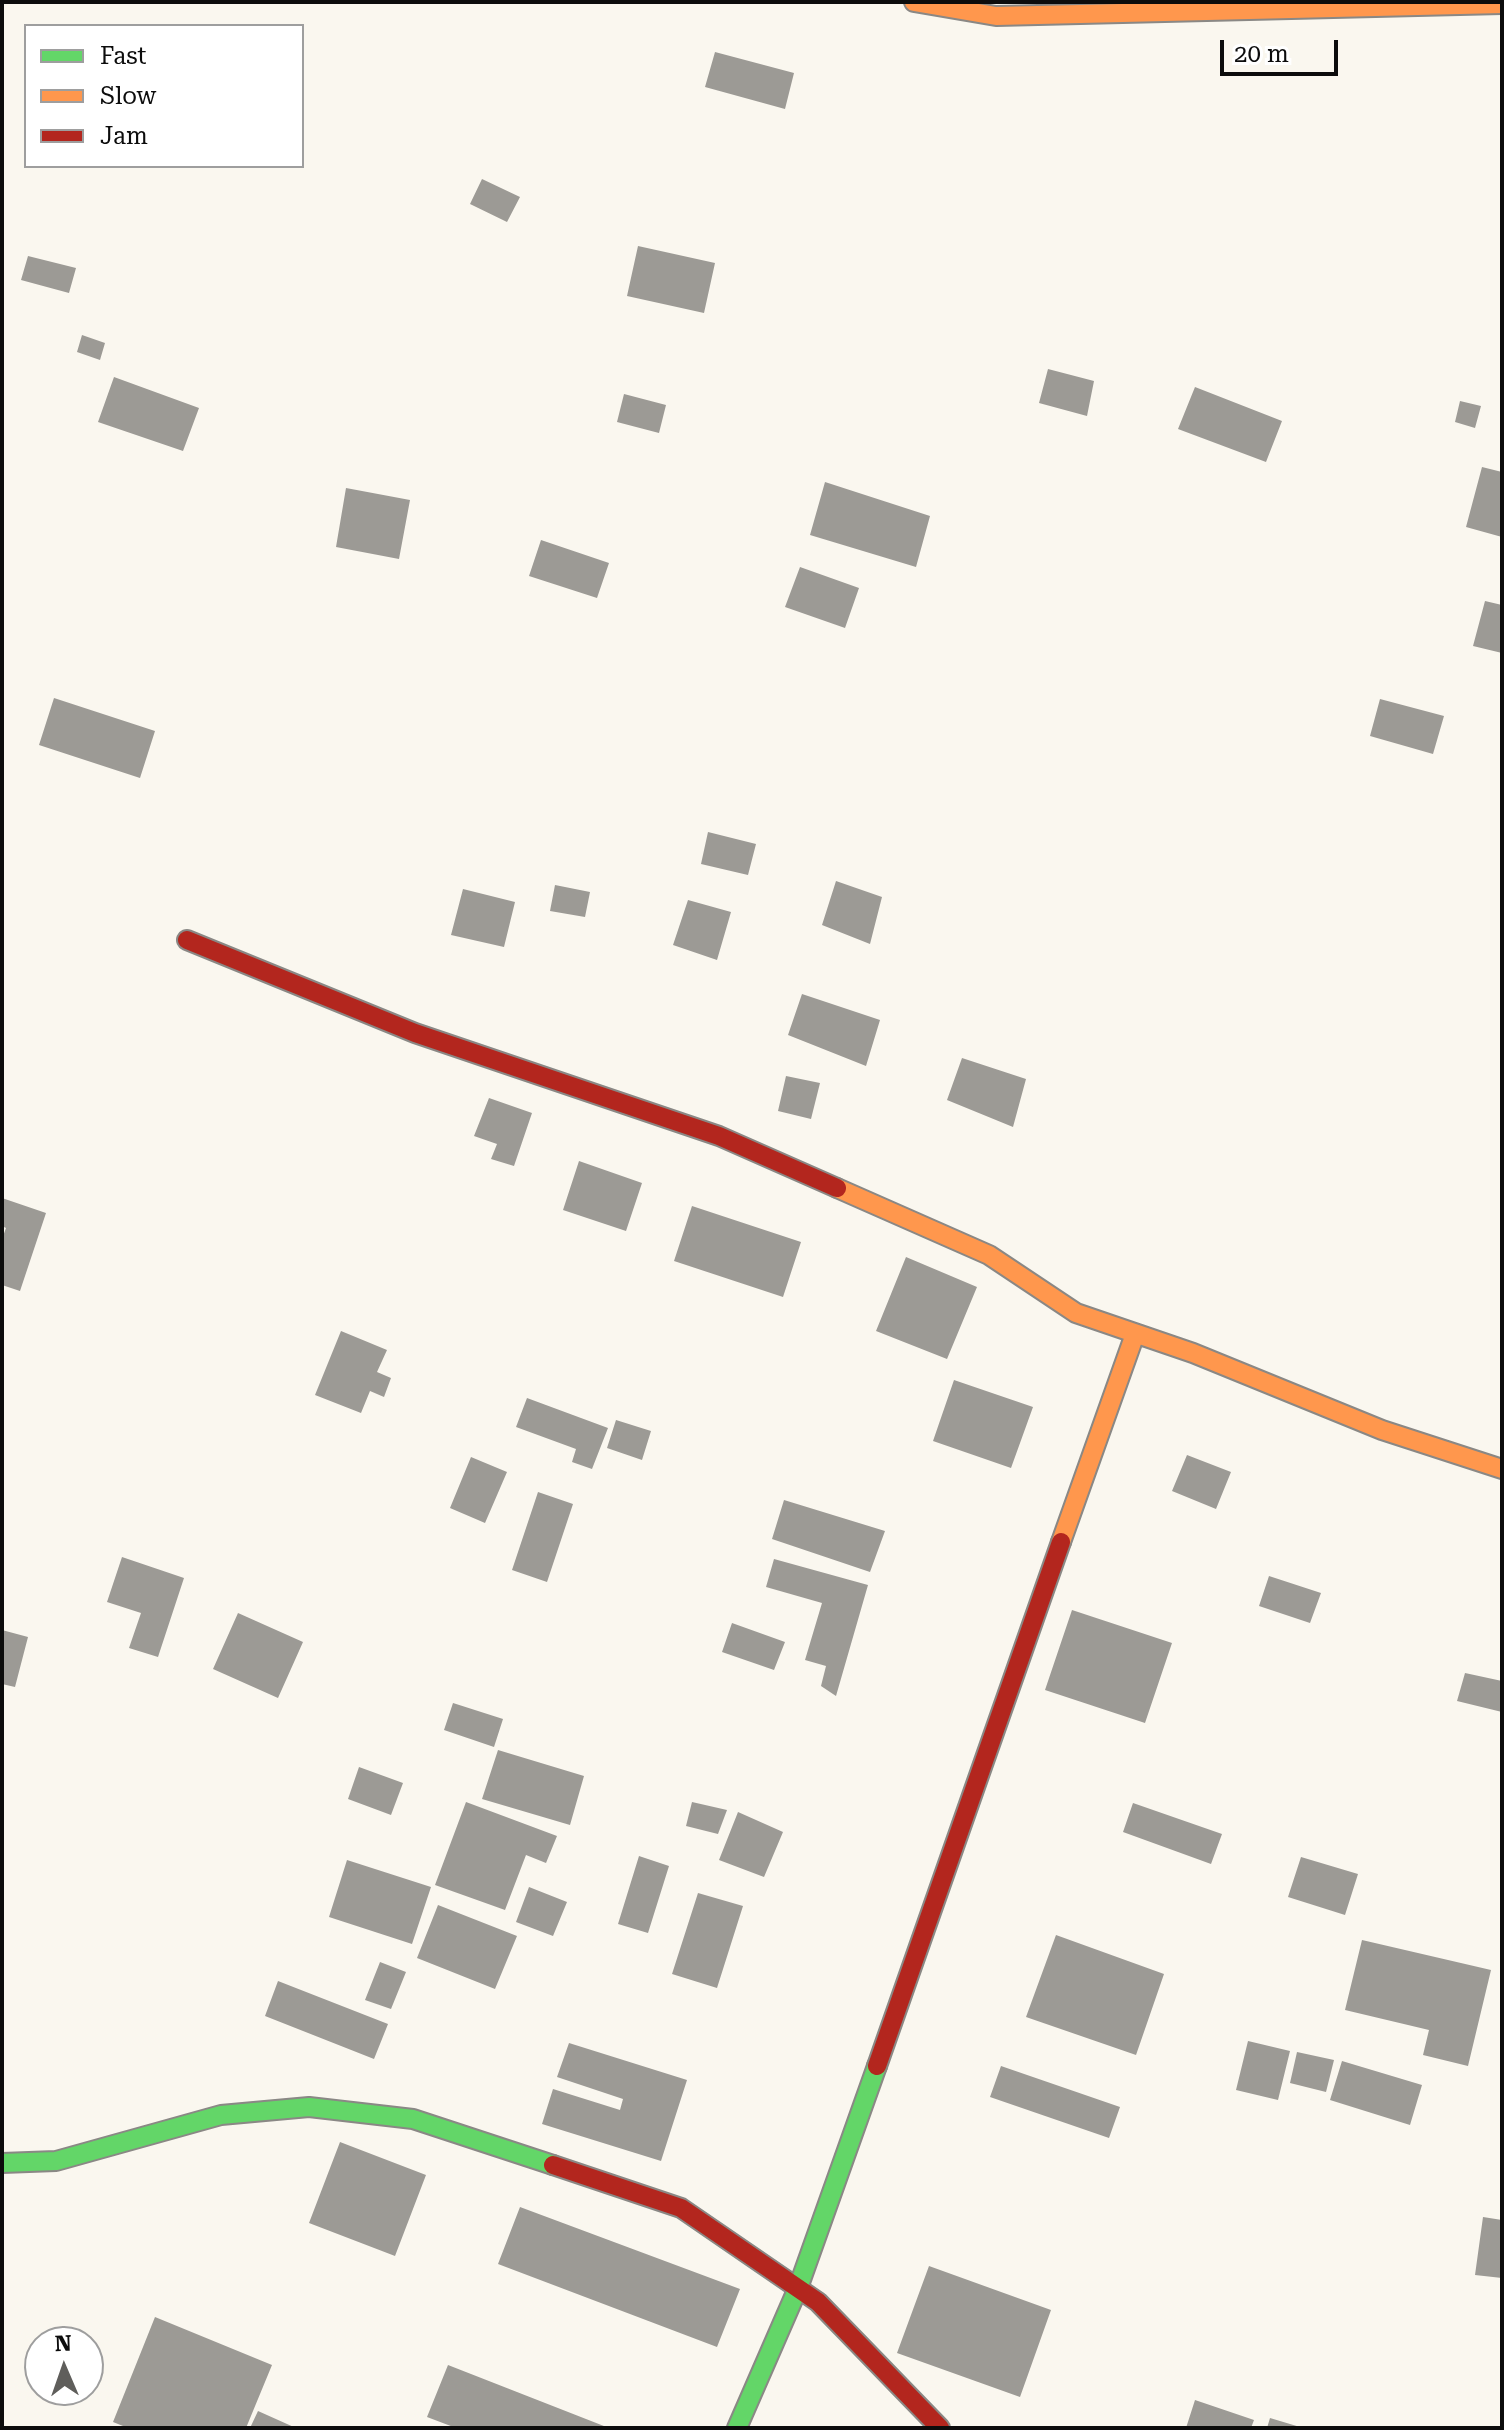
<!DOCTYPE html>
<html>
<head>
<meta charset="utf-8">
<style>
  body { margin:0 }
  #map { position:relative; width:1504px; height:2430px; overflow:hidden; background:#faf7ef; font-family:"Roboto Serif",serif }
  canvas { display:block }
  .frame { position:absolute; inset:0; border:4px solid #0c0c0c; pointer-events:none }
  .legend { position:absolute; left:24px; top:24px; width:280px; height:144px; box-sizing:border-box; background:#fff; border:2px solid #9e9e9e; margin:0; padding:10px 14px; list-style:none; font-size:24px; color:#0c0c0c }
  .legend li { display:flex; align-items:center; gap:16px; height:40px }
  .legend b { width:40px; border:2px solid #9e9e9e }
  .north { position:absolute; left:24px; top:2326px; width:80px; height:80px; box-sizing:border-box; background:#fff; border:2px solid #9e9e9e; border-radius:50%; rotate:358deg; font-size:22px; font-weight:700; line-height:32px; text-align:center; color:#0c0c0c }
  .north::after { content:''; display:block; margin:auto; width:28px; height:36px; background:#5f5e5b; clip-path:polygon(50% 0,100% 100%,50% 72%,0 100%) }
  .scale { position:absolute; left:1220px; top:40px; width:118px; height:36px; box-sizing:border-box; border:4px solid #0c0c0c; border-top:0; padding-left:10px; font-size:24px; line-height:28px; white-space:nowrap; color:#0c0c0c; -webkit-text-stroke:6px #fff; paint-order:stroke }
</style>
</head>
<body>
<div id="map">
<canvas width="1504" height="2430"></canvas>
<div class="frame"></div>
<ul class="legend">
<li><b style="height:10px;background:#63d668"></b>Fast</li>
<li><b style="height:10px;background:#ff974d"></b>Slow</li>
<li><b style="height:10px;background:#b3261e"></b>Jam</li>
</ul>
<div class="north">N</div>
<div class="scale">20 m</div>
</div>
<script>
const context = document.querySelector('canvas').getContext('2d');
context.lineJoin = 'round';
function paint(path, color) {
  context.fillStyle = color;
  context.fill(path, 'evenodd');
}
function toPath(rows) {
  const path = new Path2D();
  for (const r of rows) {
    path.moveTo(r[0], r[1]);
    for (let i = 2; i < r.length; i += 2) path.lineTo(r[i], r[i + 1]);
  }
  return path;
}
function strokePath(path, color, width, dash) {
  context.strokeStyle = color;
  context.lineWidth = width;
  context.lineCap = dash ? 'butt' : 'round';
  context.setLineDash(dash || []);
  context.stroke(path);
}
const building = toPath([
  [715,52,794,73,785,109,705,87],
  [482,179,520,197,507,222,470,204],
  [638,246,715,263,704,313,627,296],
  [28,256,76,268,69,293,21,280],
  [82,335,105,343,100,360,77,352],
  [1048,369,1094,381,1087,416,1039,403],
  [114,377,199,408,183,451,98,422],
  [1195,387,1282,421,1266,462,1178,429],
  [624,394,666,405,659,433,617,422],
  [1460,401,1481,406,1475,428,1455,422],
  [1482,467,1502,472,1502,537,1466,527],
  [825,482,930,516,916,567,810,535],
  [346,488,410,500,399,559,336,547],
  [541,540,609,563,597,598,529,576],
  [800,567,859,588,845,628,785,607],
  [1485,601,1502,605,1502,653,1473,646],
  [54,698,155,731,140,778,39,745],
  [1380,699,1444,716,1433,754,1370,736],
  [708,832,756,844,748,875,701,864],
  [836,881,882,897,870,944,822,925],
  [555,885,590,892,585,917,550,911],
  [463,889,515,902,504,947,451,935],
  [688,900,731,912,717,960,673,945],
  [802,994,880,1020,866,1066,788,1035],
  [962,1058,1026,1079,1013,1127,947,1100],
  [786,1076,820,1083,811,1119,778,1111],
  [489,1098,532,1113,514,1166,491,1159,497,1144,474,1136],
  [579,1161,642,1183,626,1231,563,1210],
  [2,1198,46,1213,20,1291,2,1285,2,1239,6,1228,2,1226],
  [692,1206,801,1242,783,1297,674,1261],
  [906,1257,977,1287,947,1359,876,1331],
  [341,1331,387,1350,377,1372,391,1378,384,1397,370,1391,361,1413,315,1395],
  [954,1380,1033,1407,1011,1468,933,1441],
  [527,1398,608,1428,592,1469,572,1462,576,1449,516,1427],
  [616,1420,651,1431,642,1460,607,1448],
  [1187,1455,1231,1472,1216,1509,1172,1491],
  [471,1457,507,1472,485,1523,450,1508],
  [538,1492,573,1504,547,1582,512,1570],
  [784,1500,885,1531,870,1572,772,1539],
  [122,1557,184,1578,158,1657,129,1648,141,1613,107,1602],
  [774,1559,868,1585,836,1696,821,1686,826,1666,805,1660,822,1603,766,1587],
  [1269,1576,1321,1593,1310,1623,1259,1606],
  [1072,1610,1172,1643,1145,1723,1045,1690],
  [238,1613,303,1642,278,1698,213,1669],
  [732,1623,785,1642,774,1670,722,1652],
  [2,1630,28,1637,15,1687,2,1684],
  [1465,1673,1502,1681,1502,1712,1457,1701],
  [453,1703,503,1719,494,1747,444,1730],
  [498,1750,584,1776,570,1825,482,1799],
  [359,1767,403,1783,391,1815,348,1799],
  [466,1802,557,1836,546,1863,526,1855,505,1910,435,1885],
  [692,1802,727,1810,718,1834,686,1826],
  [1133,1803,1222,1834,1211,1864,1123,1832],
  [738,1812,783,1832,764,1877,719,1860],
  [639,1856,669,1866,648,1933,618,1924],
  [1301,1857,1358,1874,1345,1915,1288,1897],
  [347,1860,431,1887,412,1944,329,1917],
  [529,1887,567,1902,553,1936,516,1922],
  [698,1893,743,1906,717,1988,672,1974],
  [438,1905,517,1936,495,1989,417,1958],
  [1056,1935,1164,1974,1136,2055,1026,2017],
  [1362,1940,1491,1970,1468,2066,1423,2055,1429,2030,1345,2010],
  [380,1962,406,1972,391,2009,365,2000],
  [278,1981,388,2024,374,2059,265,2016],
  [1248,2041,1290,2051,1278,2100,1236,2090],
  [569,2043,687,2080,661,2161,542,2124,553,2089,620,2110,623,2099,557,2077],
  [1297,2052,1334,2060,1326,2092,1290,2083],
  [1342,2061,1422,2085,1410,2125,1330,2100],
  [1001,2066,1120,2107,1109,2138,990,2097],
  [340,2142,426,2175,395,2256,309,2223],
  [520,2207,740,2289,717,2347,498,2264],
  [1483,2217,1502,2220,1502,2278,1475,2275],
  [929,2266,1051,2310,1020,2397,897,2353],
  [155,2317,272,2365,246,2428,128,2428,113,2422],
  [448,2365,609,2428,456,2428,427,2417],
  [1195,2400,1254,2420,1251,2428,1186,2428],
  [258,2411,296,2428,250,2428],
  [1270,2418,1300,2427,1299,2428,1267,2428]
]);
const fast = toPath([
  [2,2163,56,2161,221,2115,309,2107,413,2119,553,2165],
  [737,2428,798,2288,877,2066]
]);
const slow = toPath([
  [914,2,996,16,1502,4],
  [837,1188,989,1255,1076,1313,1193,1353,1382,1430,1502,1469],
  [1061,1542,1135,1334]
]);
const jam = toPath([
  [187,940,415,1033,719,1136,837,1188],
  [877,2066,1061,1542],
  [553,2165,681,2208,818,2302,940,2428]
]);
paint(building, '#9c9a95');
strokePath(fast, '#8a8885', 22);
strokePath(slow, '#8a8885', 22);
strokePath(jam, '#8a8885', 22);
strokePath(fast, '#63d668', 18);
strokePath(slow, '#ff974d', 18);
strokePath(jam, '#b3261e', 18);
</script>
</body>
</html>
